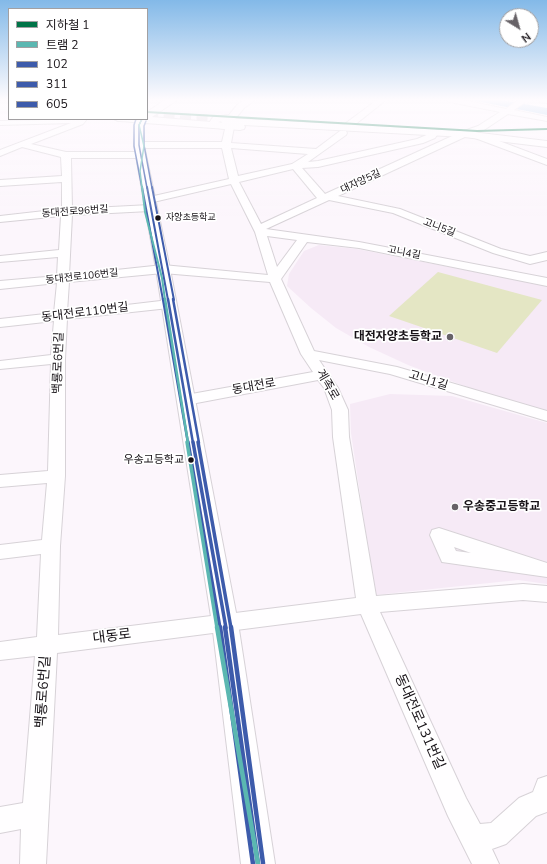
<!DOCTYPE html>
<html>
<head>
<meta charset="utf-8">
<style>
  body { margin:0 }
  #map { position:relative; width:547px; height:864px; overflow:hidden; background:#fcf6fc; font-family:"Nunito Sans","Noto Sans KR",sans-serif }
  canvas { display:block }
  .legend { position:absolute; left:8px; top:8px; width:140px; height:112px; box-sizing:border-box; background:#fff; border:1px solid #a2a0a2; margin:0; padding:5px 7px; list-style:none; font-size:12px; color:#171217 }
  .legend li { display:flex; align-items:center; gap:8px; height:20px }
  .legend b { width:20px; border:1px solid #a2a0a2 }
  .north { position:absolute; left:499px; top:8px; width:40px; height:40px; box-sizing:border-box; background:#fff; border:1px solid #a2a0a2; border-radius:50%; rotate:143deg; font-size:11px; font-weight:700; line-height:16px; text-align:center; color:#171217 }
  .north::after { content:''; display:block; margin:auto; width:14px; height:18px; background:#676267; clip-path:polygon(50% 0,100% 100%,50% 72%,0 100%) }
</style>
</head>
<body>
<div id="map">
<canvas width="547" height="864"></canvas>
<ul class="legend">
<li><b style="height:5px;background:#007448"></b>지하철 1</li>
<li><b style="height:5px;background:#5bb7b1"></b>트램 2</li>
<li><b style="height:5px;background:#3d5bab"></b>102</li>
<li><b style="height:5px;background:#3d5bab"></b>311</li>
<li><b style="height:5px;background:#3d5bab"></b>605</li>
</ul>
<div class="north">N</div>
</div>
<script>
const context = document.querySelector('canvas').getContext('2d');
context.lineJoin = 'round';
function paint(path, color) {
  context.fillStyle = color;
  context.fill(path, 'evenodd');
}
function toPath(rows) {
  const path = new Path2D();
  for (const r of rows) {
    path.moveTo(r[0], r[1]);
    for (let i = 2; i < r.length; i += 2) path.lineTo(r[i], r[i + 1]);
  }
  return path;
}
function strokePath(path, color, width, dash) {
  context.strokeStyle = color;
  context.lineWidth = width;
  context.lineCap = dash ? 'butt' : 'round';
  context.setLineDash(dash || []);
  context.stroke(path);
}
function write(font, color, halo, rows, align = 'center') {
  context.font = font + ' "Nunito Sans","Noto Sans KR",sans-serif';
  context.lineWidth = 3.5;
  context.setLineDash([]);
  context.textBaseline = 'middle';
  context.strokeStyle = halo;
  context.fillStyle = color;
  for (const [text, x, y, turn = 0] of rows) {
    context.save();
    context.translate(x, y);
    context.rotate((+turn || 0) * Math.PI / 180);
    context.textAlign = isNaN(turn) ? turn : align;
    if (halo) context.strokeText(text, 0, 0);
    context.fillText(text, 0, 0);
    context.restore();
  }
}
const built = toPath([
  [319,245,357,249,547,286,547,414,510,403,408,365,369,347,336,328,311,308,287,286,289,274,304,251],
  [390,394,452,396,547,423,547,584,518,580,375,595,351,433,350,404]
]);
const green = toPath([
  [438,272,542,300,497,353,389,316]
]);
const water = toPath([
  [471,100,501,100,547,108,547,115]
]);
const majorTunnel = toPath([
  [147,117,226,121]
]);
const minor = toPath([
  [245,100,255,100,244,108,235,119,218,122,233,125,234,127,231,143,316,149,340,131,346,131,347,133,346,135,308,162,318,161,417,139,429,134,432,130,435,129,439,132,435,138,423,143,318,167,302,168,325,194,461,132,478,126,500,112,450,102,446,100,463,100,506,109,518,100,528,100,514,110,547,117,547,121,508,114,484,130,467,136,338,196,400,209,501,249,530,256,547,252,547,260,530,264,493,253,393,213,329,200,266,229,359,242,547,278,547,286,359,248,307,242,281,279,314,351,397,367,547,411,547,421,390,374,319,360,338,388,348,410,349,437,376,596,523,584,547,586,547,602,523,600,380,612,466,798,480,824,491,823,519,798,533,792,538,779,547,776,547,812,536,816,506,844,492,849,499,864,472,864,448,816,361,614,57,653,46,864,20,864,21,829,0,833,0,807,23,803,35,656,0,660,0,642,37,637,41,554,0,559,0,545,42,540,47,483,0,487,0,475,48,471,51,364,0,369,0,361,51,355,54,321,0,327,0,319,54,313,57,283,0,289,0,281,57,276,58,257,0,262,0,256,59,250,61,216,0,222,0,216,62,209,62,182,0,186,0,180,62,176,61,157,22,147,0,156,0,150,71,123,0,125,0,121,87,119,83,124,31,144,66,152,141,152,146,155,141,158,71,158,72,209,150,205,155,208,150,211,72,215,69,275,163,265,268,275,255,232,231,184,149,203,144,200,145,198,229,179,222,148,139,148,135,145,139,142,222,142,225,129,213,127,209,123,213,117,229,115,238,104,245,100],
  [231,148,308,154,292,164,238,176,231,148],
  [293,169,317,198,261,224,239,182,293,169],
  [267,236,297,240,277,267,267,236],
  [163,273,270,282,301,354,313,372,186,395,181,397,178,400,181,403,186,405,318,380,324,388,332,410,333,437,356,598,58,635,60,546,65,476,65,359,67,319,169,308,174,307,175,304,174,301,169,300,67,312,69,282,163,273],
  [377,100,386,100,352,127,346,127,345,125,346,123,377,100],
  [539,100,547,100,547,103,540,102,539,100],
  [114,119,143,119,144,120,140,122,118,121,114,119],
  [478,133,547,159,547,165,475,138,474,136,478,133],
  [439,528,547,563,547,577,442,562,430,535,432,530,439,528],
  [454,547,471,553,456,551,454,547]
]);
const major = toPath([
  [165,100,177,100,152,117,222,123,221,121,222,119,226,118,464,131,547,141,547,147,464,137,244,125,245,127,244,129,240,130,145,123,144,125,144,145,170,269,238,623,275,864,241,864,212,623,156,269,134,145,135,122,127,121,126,119,147,119,147,112,165,100]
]);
const bus1Far4 = toPath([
  [142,119,139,125,139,145,147,188]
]);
const bus1Far3 = toPath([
  [147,187,168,300]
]);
const bus1Far2 = toPath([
  [168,299,193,443]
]);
const bus1Far1 = toPath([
  [193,442,226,628]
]);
const bus1 = toPath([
  [225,627,258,864]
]);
const bus2Far4 = toPath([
  [136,119,134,125,134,146,142,188]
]);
const bus2Far3 = toPath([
  [142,187,163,300]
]);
const bus2Far2 = toPath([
  [163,299,188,443]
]);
const bus2Far1 = toPath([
  [188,442,220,628]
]);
const bus2 = toPath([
  [220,627,253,864]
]);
const bus3Far4 = toPath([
  [146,121,144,126,144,145,152,188]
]);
const bus3Far3 = toPath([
  [152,187,174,300]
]);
const bus3Far2 = toPath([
  [173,299,199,443]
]);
const bus3Far1 = toPath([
  [198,442,231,628]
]);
const bus3 = toPath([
  [231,627,263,863]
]);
const tram1Far4 = toPath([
  [142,119,139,125,144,146,140,171,142,188]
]);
const tram1Far3 = toPath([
  [142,187,145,212,162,278,165,300]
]);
const tram1Far2 = toPath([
  [165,299,188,443]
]);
const tram1Far1 = toPath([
  [187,442,217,628]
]);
const tram1 = toPath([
  [217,627,258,864]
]);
const metro1 = toPath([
  [147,112,477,131,547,129]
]);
const markers = [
  [158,218,3.5,"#171217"],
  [450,337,4,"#676267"],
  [191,460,3.5,"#171217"],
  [455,507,4,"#676267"]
];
const farBusnames = [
  ["자양초등학교",166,218]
];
const farStreetnames = [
  ["대자양5길",361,182,-25],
  ["동대전로96번길",75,212,-4],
  ["고니5길",439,228,21],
  ["고니4길",404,253,11],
  ["동대전로106번길",82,277,-6]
];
const busNames = [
  ["우송고등학교",184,460]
];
const streetNames = [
  ["동대전로110번길",85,313,-7],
  ["백룡로6번길",59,363,-88],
  ["고니1길",428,381,17],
  ["계족로",327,385,60],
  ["동대전로",254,387,-10]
];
const poiNames = [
  ["대전자양초등학교",442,337],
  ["우송중고등학교",463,507,"left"]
];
const nearStreetnames = [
  ["대동로",112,637,-7],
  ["백룡로6번길",44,692,-86],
  ["동대전로131번길",419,722,66]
];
paint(built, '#f6eaf6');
paint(green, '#e4e6c4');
paint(water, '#8bc0e7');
strokePath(majorTunnel, '#dad4da', 11, [11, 5.5]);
strokePath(minor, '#d7d2d7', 2);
strokePath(major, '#d7d2d7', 2);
paint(minor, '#fffeff');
paint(major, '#fffeff');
strokePath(bus1Far4, '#3d5bab', 1.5);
strokePath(bus1Far3, '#3d5bab', 2);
strokePath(bus1Far2, '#3d5bab', 2.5);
strokePath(bus1Far1, '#3d5bab', 3.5);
strokePath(bus1, '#3d5bab', 4.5);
strokePath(bus2Far4, '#3d5bab', 1.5);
strokePath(bus2Far3, '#3d5bab', 2);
strokePath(bus2Far2, '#3d5bab', 2.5);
strokePath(bus2Far1, '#3d5bab', 3.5);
strokePath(bus2, '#3d5bab', 4.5);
strokePath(bus3Far4, '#3d5bab', 1.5);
strokePath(bus3Far3, '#3d5bab', 2);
strokePath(bus3Far2, '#3d5bab', 2.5);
strokePath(bus3Far1, '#3d5bab', 3.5);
strokePath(bus3, '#3d5bab', 4.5);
strokePath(tram1Far4, '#5bb7b1', 1.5);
strokePath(tram1Far3, '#5bb7b1', 2);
strokePath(tram1Far2, '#5bb7b1', 2.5);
strokePath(tram1Far1, '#5bb7b1', 3.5);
strokePath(tram1, '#5bb7b1', 4.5);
strokePath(metro1, '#007448', 2);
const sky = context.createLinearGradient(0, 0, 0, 221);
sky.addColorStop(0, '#83b9e8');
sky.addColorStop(0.45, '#fefbfe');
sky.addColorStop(1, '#fefbfe00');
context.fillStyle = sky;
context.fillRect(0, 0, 547, 221);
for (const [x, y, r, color] of markers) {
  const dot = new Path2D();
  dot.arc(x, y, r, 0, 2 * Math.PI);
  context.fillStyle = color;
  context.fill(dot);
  strokePath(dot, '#fff', 1.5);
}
write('9px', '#171217', '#fff', farBusnames, 'left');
write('10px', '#171217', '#fff', farStreetnames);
write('11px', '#171217', '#fff', busNames, 'right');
write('12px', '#171217', '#fff', streetNames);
write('bold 12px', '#171217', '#fff', poiNames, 'right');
write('14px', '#171217', '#fff', nearStreetnames);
</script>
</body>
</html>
